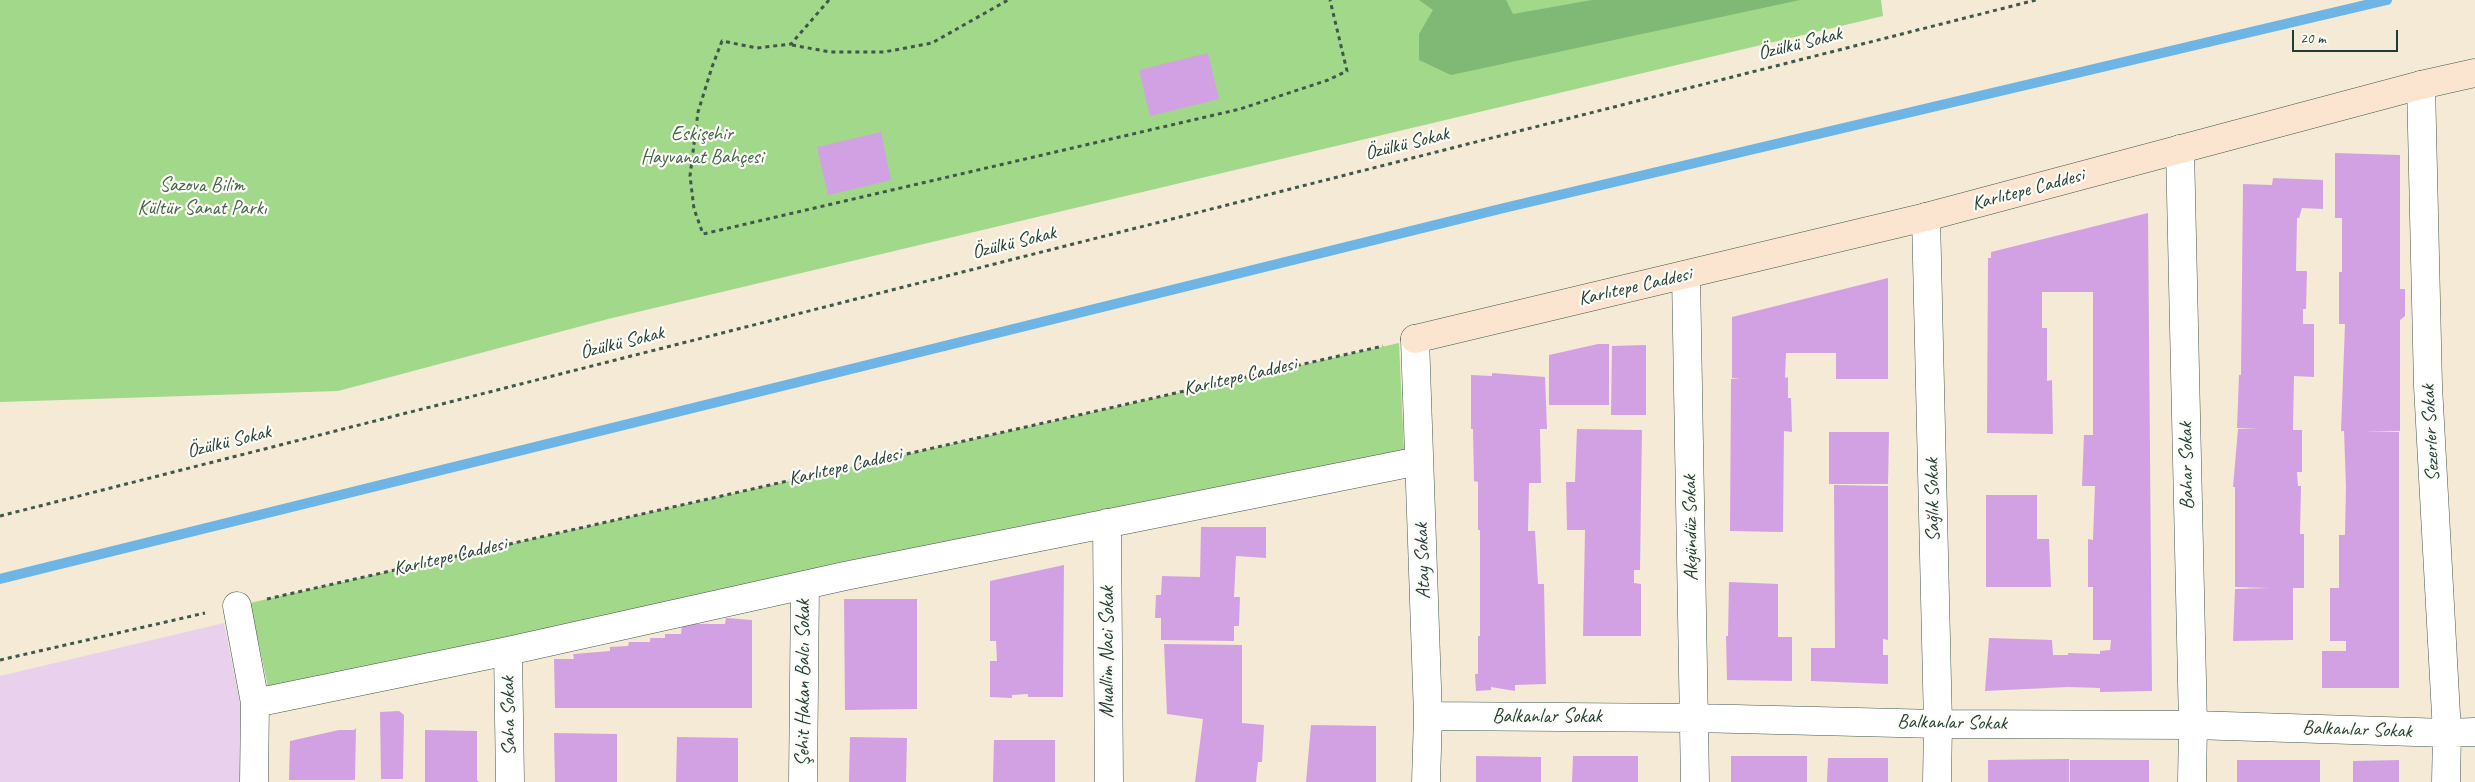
<!DOCTYPE html>
<html>
<head>
<meta charset="utf-8">
<style>
  body { margin:0 }
  #map { position:relative; width:2475px; height:782px; overflow:hidden; background:#f5ead5; font-family:Caveat,sans-serif }
  canvas { display:block }
  .scale { position:absolute; left:2292px; top:30px; width:106px; height:22px; box-sizing:border-box; border:2px solid #1f3d34; border-top:0; padding-left:6px; font-size:15px; line-height:18px; white-space:nowrap; color:#1f3d34; -webkit-text-stroke:4px #fdfcf7; paint-order:stroke }
</style>
</head>
<body>
<div id="map">
<canvas width="2475" height="782"></canvas>
<div class="scale">20 m</div>
</div>
<script>
const context = document.querySelector('canvas').getContext('2d');
context.lineJoin = 'round';
function paint(path, color) {
  context.fillStyle = color;
  context.fill(path, 'evenodd');
}
function toPath(rows) {
  const path = new Path2D();
  for (const r of rows) {
    path.moveTo(r[0], r[1]);
    for (let i = 2; i < r.length; i += 2) path.lineTo(r[i], r[i + 1]);
  }
  return path;
}
function strokePath(path, color, width, dash) {
  context.strokeStyle = color;
  context.lineWidth = width;
  context.lineCap = dash ? 'butt' : 'round';
  context.setLineDash(dash || []);
  context.stroke(path);
}
function write(font, color, halo, rows, align = 'center') {
  context.font = font + ' Caveat,sans-serif';
  context.lineWidth = 4.5;
  context.setLineDash([]);
  context.textBaseline = 'middle';
  context.strokeStyle = halo;
  context.fillStyle = color;
  for (const [text, x, y, turn = 0] of rows) {
    context.save();
    context.translate(x, y);
    context.rotate((+turn || 0) * Math.PI / 180);
    context.textAlign = isNaN(turn) ? turn : align;
    if (halo) context.strokeText(text, 0, 0);
    context.fillText(text, 0, 0);
    context.restore();
  }
}
const built = toPath([
  [224,623,241,708,240,782,0,782,0,676]
]);
const green = toPath([
  [0,0,1881,0,1883,16,608,319,338,391,0,402],
  [1399,343,1404,451,268,687,250,603]
]);
const forest = toPath([
  [1419,0,1506,0,1513,14,1592,0,1800,0,1451,75,1419,60,1419,34,1433,10]
]);
const stream = toPath([
  [0,579,1504,208,2387,0]
]);
const building = toPath([
  [1208,53,1219,99,1150,116,1139,70],
  [881,132,891,180,828,195,817,147],
  [2335,153,2400,155,2400,289,2405,289,2405,316,2400,320,2400,431,2364,432,2399,432,2399,688,2322,688,2322,651,2346,651,2346,641,2330,641,2330,588,2339,588,2339,535,2345,535,2346,487,2344,431,2341,431,2345,324,2339,324,2339,272,2342,272,2342,218,2335,218],
  [2273,178,2323,180,2323,209,2302,208,2299,218,2297,218,2296,271,2307,271,2306,309,2303,309,2303,324,2314,324,2314,377,2294,376,2293,430,2302,430,2302,472,2297,472,2298,486,2301,486,2300,534,2304,534,2304,588,2293,588,2293,640,2233,641,2235,589,2269,588,2235,587,2235,487,2233,487,2238,429,2257,429,2237,428,2239,375,2241,375,2243,184,2272,185],
  [2148,213,2152,691,2100,692,2100,688,2068,687,1985,691,1989,638,2052,640,2053,655,2068,655,2068,653,2100,654,2100,651,2110,650,2111,640,2093,640,2093,587,2088,587,2088,539,2093,540,2095,486,2082,486,2084,435,2093,435,2093,292,2042,292,2042,328,2047,328,2047,381,2052,380,2053,434,1987,433,1988,258,1991,258,1991,252],
  [1888,278,1888,379,1836,379,1836,353,1786,353,1785,378,1788,377,1788,398,1791,398,1792,432,1784,431,1783,532,1730,531,1731,379,1740,379,1732,378,1732,317],
  [1598,344,1609,344,1609,405,1549,405,1549,355],
  [1646,345,1646,415,1611,415,1612,346],
  [1492,373,1545,377,1547,429,1540,429,1541,483,1529,483,1528,531,1535,531,1538,584,1544,584,1546,684,1515,685,1515,691,1491,687,1491,690,1476,691,1475,674,1478,674,1478,636,1480,636,1480,530,1478,530,1478,482,1474,481,1473,429,1471,429,1471,375,1492,376],
  [1577,429,1642,430,1640,570,1634,570,1634,583,1641,584,1641,636,1583,636,1585,530,1567,530,1566,482,1575,482],
  [1829,432,1889,432,1888,484,1829,484],
  [1834,485,1888,486,1888,640,1883,639,1883,655,1888,655,1888,684,1811,681,1811,648,1835,648],
  [1986,495,2037,495,2037,539,2049,539,2051,587,1986,587],
  [1201,527,1266,527,1266,558,1236,556,1234,597,1240,597,1239,626,1234,626,1234,641,1161,640,1161,618,1155,618,1156,595,1161,595,1162,576,1200,577],
  [1064,565,1063,697,1028,697,1028,694,1012,695,1012,698,990,697,990,661,997,661,996,641,990,641,990,581],
  [1729,582,1778,584,1778,637,1792,637,1792,681,1727,680,1726,636,1728,636],
  [844,599,917,599,917,709,845,710],
  [726,618,752,620,752,708,555,708,554,659,574,659,573,654,610,651,610,647,628,646,629,642,650,642,650,638,665,638,665,634,681,634,682,624,725,624],
  [1164,644,1242,645,1242,723,1264,725,1262,762,1258,762,1256,782,1195,782,1203,719,1167,714],
  [399,711,404,715,403,779,381,779,380,712],
  [1311,725,1376,726,1376,782,1306,782],
  [356,728,355,780,289,780,290,741,339,730,354,730],
  [425,730,477,731,477,780,479,782,425,782],
  [554,733,617,734,617,782,555,782],
  [677,737,738,738,738,782,676,782],
  [850,737,907,738,906,782,849,782],
  [994,740,1055,740,1055,782,993,782],
  [1476,756,1541,757,1541,782,1476,782],
  [1573,756,1638,756,1638,782,1572,782],
  [1731,756,1807,756,1807,782,1731,782],
  [1828,758,1888,758,1888,782,1827,782],
  [2069,759,2069,782,1988,782,1988,760],
  [2070,760,2149,760,2149,782,2070,782],
  [2237,760,2320,760,2320,782,2237,782],
  [2399,760,2399,782,2353,782,2353,761]
]);
const path = toPath([
  [829,0,791,44,757,48,722,41,712,67,698,112,690,176,694,209,703,234,1240,109,1328,80,1347,71,1330,0],
  [792,45,830,52,884,52,932,43,1008,0],
  [0,516,2036,0],
  [267,599,1383,346],
  [0,660,205,613]
]);
const street = toPath([
  [2421,85,2428,386,2447,733,2446,782],
  [2180,149,2193,725,2192,782],
  [1926,217,1938,724,1937,782],
  [1686,275,1695,782],
  [1415,339,1428,716,1426,782],
  [1107,523,1109,782],
  [237,606,255,703,254,782],
  [508,651,510,782],
  [255,703,508,651,845,576,1419,461],
  [1428,716,1695,718,1938,724,2193,725,2447,733,2475,732],
  [803,782,805,585]
]);
const secondary = toPath([
  [1415,339,1926,217,2421,85,2475,73]
]);
const streetNames = [
  ["Özülkü Sokak",1800,44,-14],
  ["Özülkü Sokak",1407,144,-14],
  ["Karlıtepe Caddesi",2028,190,-15],
  ["Özülkü Sokak",1014,243,-14],
  ["Karlıtepe Caddesi",1635,287,-13],
  ["Özülkü Sokak",622,343,-14],
  ["Karlıtepe Caddesi",1240,377,-13],
  ["Sezerler Sokak",2431,433,-93],
  ["Özülkü Sokak",229,442,-14],
  ["Bahar Sokak",2187,466,-91],
  ["Karlıtepe Caddesi",845,467,-13],
  ["Sağlık Sokak",1933,500,-91],
  ["Akgündüz Sokak",1691,528,-91],
  ["Karlıtepe Caddesi",450,557,-13],
  ["Atay Sokak",1423,561,-92],
  ["Muallim Naci Sokak",1108,652,-90],
  ["Şehit Hakan Balcı Sokak",804,683,-90],
  ["Saha Sokak",509,716,-91],
  ["Balkanlar Sokak",1547,717],
  ["Balkanlar Sokak",1952,723,1],
  ["Balkanlar Sokak",2357,730,2]
];
const parkNames = [
  ["Eskişehir",702,135],
  ["Hayvanat Bahçesi",702,158],
  ["Sazova Bilim",202,186],
  ["Kültür Sanat Parkı",202,209]
];
paint(built, '#e9d1ed');
paint(green, '#a1d889');
paint(forest, '#80b875');
strokePath(stream, '#6eb5e5', 10);
paint(building, '#d2a1e4');
strokePath(street, '#3f574c', 29);
strokePath(secondary, '#3f574c', 29);
strokePath(path, '#3f574c', 3, [4, 4]);
strokePath(street, '#fff', 28);
strokePath(secondary, '#fce5d0', 28);
write('20px', '#1f3d34', '#fdfcf7', streetNames);
write('20px', '#406449', '#fdfcf7', parkNames);
</script>
</body>
</html>
